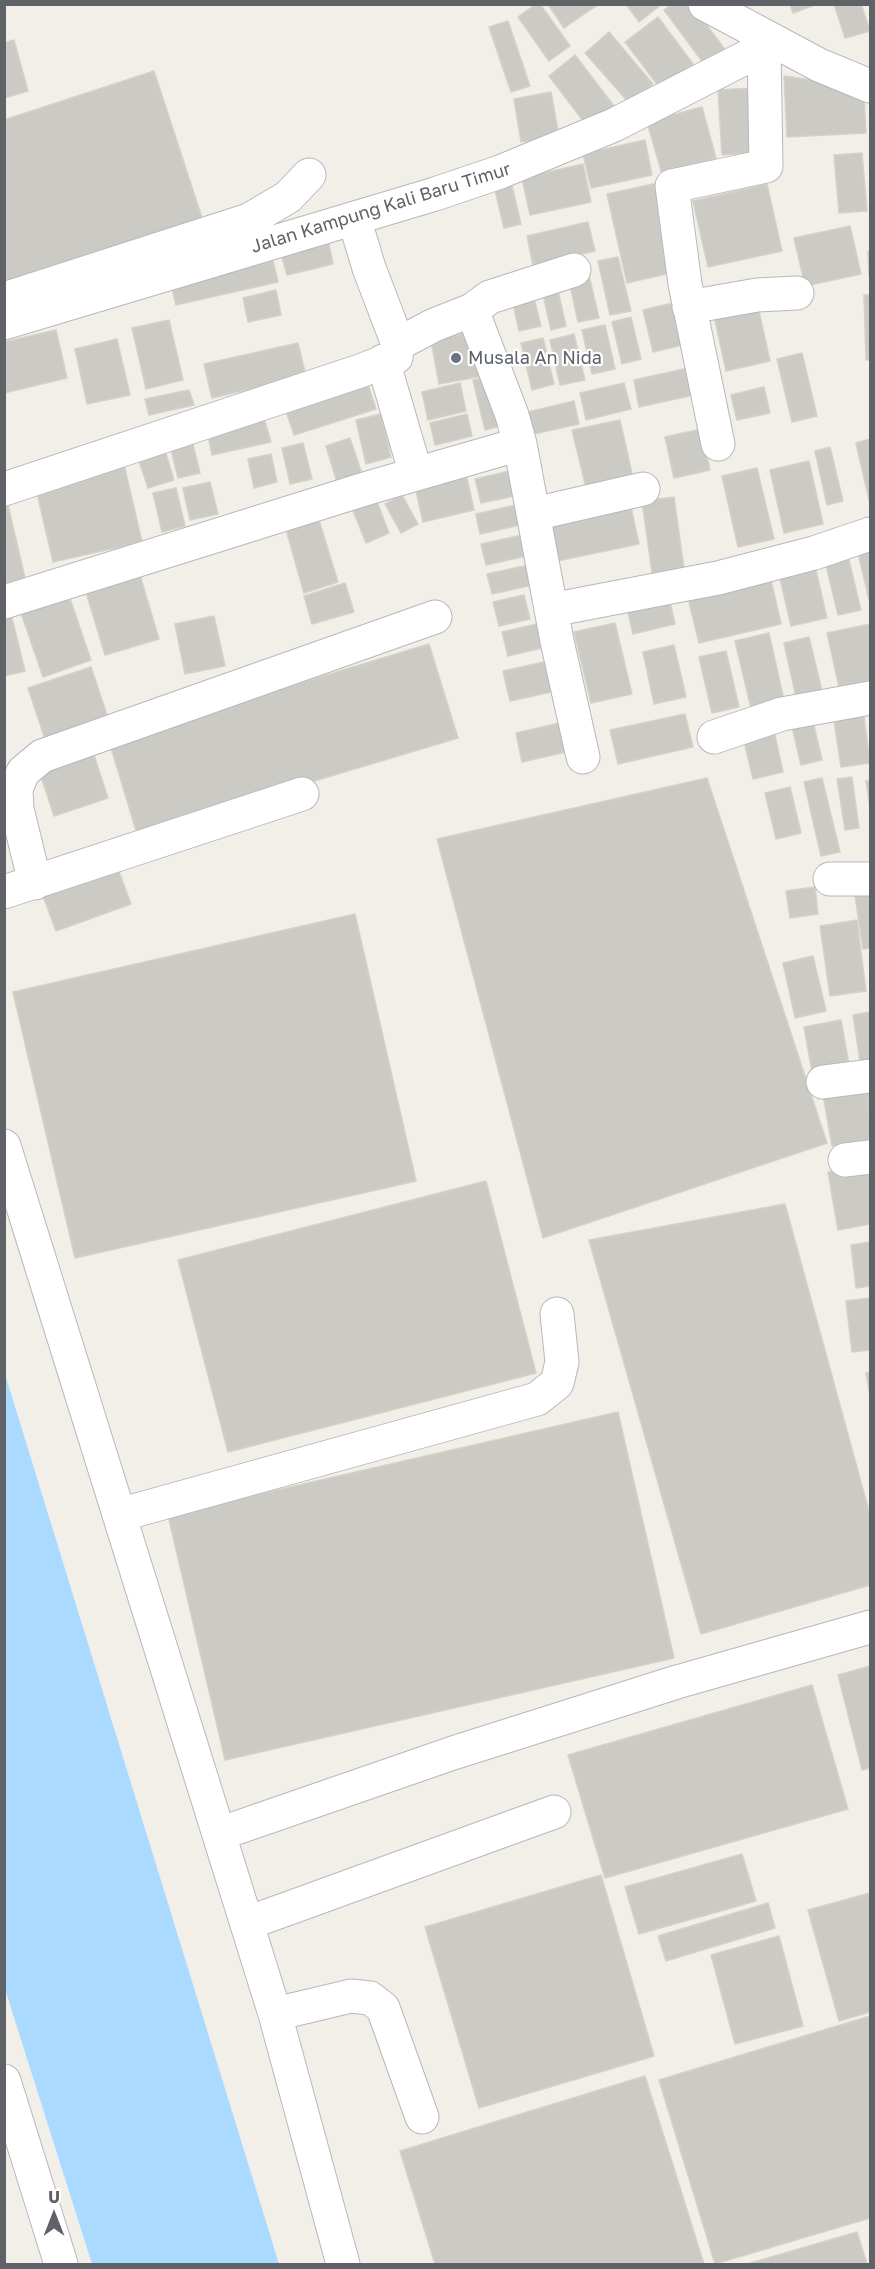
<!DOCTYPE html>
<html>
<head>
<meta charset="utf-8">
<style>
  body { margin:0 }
  #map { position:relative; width:875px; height:2269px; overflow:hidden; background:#f1efe8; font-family:"Golos Text",sans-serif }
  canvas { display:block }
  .frame { position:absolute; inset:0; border:6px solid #5f6368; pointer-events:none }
  .north { position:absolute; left:24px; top:2185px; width:60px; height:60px; -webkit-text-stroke:4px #fff; paint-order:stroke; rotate:0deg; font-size:16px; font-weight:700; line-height:24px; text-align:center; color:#5f6368 }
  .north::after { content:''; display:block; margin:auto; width:21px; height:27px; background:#5f6368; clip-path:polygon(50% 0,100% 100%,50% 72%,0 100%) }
</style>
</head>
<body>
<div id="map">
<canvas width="875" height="2269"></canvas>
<div class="frame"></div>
<div class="north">U</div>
</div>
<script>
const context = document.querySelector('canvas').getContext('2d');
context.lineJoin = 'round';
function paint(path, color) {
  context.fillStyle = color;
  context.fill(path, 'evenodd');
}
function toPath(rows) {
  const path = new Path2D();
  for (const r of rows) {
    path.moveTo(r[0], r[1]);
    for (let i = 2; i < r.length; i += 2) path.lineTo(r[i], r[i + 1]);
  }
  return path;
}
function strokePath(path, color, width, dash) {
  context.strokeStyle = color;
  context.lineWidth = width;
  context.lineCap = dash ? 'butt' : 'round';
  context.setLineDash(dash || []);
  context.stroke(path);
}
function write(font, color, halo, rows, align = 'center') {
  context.font = font + ' "Golos Text",sans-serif';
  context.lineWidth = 4.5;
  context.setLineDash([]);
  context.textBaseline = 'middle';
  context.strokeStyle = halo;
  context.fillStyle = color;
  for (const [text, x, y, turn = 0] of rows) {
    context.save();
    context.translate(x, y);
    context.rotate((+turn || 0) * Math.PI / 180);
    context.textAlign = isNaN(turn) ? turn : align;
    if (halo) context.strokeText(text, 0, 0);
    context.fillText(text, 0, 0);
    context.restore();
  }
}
const water = toPath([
  [5,1374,279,2264,92,2264,5,1989]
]);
const building = toPath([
  [536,4,540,4,570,46,549,61,518,17,536,4],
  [548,4,599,4,564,28,548,4],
  [626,4,662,4,639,22,626,4],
  [672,4,691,4,732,59,710,72,664,10,672,4],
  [790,4,817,4,793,13,790,4],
  [834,4,861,4,870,31,845,38,834,4],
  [658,17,693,64,660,88,625,42,658,17],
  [508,21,530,86,511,92,489,27,508,21],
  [609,32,653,84,630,104,585,53,609,32],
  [14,40,28,91,4,98,4,43,14,40],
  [575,55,614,106,587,126,549,76,575,55],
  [154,71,206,230,4,295,4,120,154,71],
  [784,76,824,82,864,97,866,133,787,137,784,76],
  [755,88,760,152,722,155,718,90,755,88],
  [551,92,559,136,521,142,514,99,551,92],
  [702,107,716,158,662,174,647,122,702,107],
  [645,140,652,175,591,188,583,154,645,140],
  [862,153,867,211,839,213,834,155,862,153],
  [583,164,591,202,530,215,522,178,583,164],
  [658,183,679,271,627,283,607,194,658,183],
  [767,184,782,251,708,267,693,201,767,184],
  [512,186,521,224,504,228,495,190,512,186],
  [588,222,595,251,533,265,527,236,588,222],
  [850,226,861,274,805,286,794,238,850,226],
  [329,244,333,264,287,275,281,254,329,244],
  [868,251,870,251,870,275,869,275,868,251],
  [618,257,631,311,610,315,598,261,618,257],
  [273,261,278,282,176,305,171,284,273,261],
  [588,271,599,318,578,322,568,276,588,271],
  [556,282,566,326,551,330,541,285,556,282],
  [276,290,281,315,248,322,243,298,276,290],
  [533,294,541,326,519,331,512,299,533,294],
  [864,295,870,295,870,360,866,360,864,295],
  [690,299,700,341,653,352,643,310,690,299],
  [757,302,770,361,726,371,713,311,757,302],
  [631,317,641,359,622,364,612,322,631,317],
  [169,320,183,380,146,389,132,328,169,320],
  [605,325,615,369,592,374,582,330,605,325],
  [56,330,67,378,4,393,4,342,56,330],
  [472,332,483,376,439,384,431,340,472,332],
  [574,334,585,380,560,385,550,340,574,334],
  [543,338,554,384,532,390,521,343,543,338],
  [117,339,130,395,87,404,75,349,117,339],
  [298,343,306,376,212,398,204,364,298,343],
  [802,353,817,416,792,422,777,359,802,353],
  [688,368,694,395,639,407,634,380,688,368],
  [364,372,376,409,294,435,282,399,364,372],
  [495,376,507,424,485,430,473,380,495,376],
  [460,383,466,411,428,420,422,392,460,383],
  [624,383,631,409,586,420,580,393,624,383],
  [764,387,770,413,737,420,731,395,764,387],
  [189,390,194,405,149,415,145,399,189,390],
  [574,401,579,424,529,435,524,413,574,401],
  [381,414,391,457,366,464,356,420,381,414],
  [467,414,472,436,435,445,430,423,467,414],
  [264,418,271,442,212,455,207,430,264,418],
  [620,420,633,478,586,488,572,430,620,420],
  [701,429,710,470,674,478,665,437,701,429],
  [191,436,200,473,178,478,169,441,191,436],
  [350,438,364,480,339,489,326,446,350,438],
  [870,439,870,504,856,443,870,439],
  [162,441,174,480,148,488,135,449,162,441],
  [303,443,312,479,290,484,282,448,303,443],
  [830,447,843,501,827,505,815,451,830,447],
  [271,454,277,482,254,488,248,459,271,454],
  [123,460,142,542,53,562,34,480,123,460],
  [809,461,823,524,784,533,770,470,809,461],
  [523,468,529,493,481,503,475,479,523,468],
  [757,468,774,539,738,547,722,476,757,468],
  [466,474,474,510,423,522,415,486,466,474],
  [210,482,218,514,190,520,183,488,210,482],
  [176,488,185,526,162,532,153,493,176,488],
  [374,494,389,533,366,543,350,503,374,494],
  [402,495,418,524,401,533,385,504,402,495],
  [674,497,685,576,653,580,642,501,674,497],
  [629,498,639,544,557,561,547,515,629,498],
  [520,504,525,524,480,534,476,514,520,504],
  [8,505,25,578,4,583,4,506,8,505],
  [318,517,338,582,304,593,285,526,318,517],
  [527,534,531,555,486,565,481,544,527,534],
  [870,541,870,600,869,600,856,544,870,541],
  [847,552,861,610,838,615,824,557,847,552],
  [814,562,827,618,791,626,778,570,814,562],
  [529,565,533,585,492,594,487,574,529,565],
  [139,572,159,639,105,655,85,589,139,572],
  [770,575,781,624,699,643,687,594,770,575],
  [345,583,354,612,312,624,304,596,345,583],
  [66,587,91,660,43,677,18,604,66,587],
  [668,594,675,624,633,634,626,604,668,594],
  [524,595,530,619,499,626,493,602,524,595],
  [11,614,25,671,4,676,4,615,11,614],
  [214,616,225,666,185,674,175,624,214,616],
  [546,622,551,646,508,656,502,632,546,622],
  [615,623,632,694,591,703,574,632,615,623],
  [870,624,870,680,839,687,827,633,870,624],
  [769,633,784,700,751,708,735,641,769,633],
  [809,637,822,691,796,697,784,643,809,637],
  [429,644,458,738,137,834,109,741,429,644],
  [674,645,686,697,654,704,643,652,674,645],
  [726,651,739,707,712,713,699,657,726,651],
  [553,660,560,690,510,701,503,671,553,660],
  [91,667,110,724,47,745,28,688,91,667],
  [863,710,870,763,841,767,833,714,863,710],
  [811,713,822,760,801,765,790,718,811,713],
  [685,714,693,747,618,764,610,730,685,714],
  [564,722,570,751,522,762,516,733,564,722],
  [773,726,783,772,753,779,742,733,773,726],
  [91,746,108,798,54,816,37,764,91,746],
  [852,777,859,828,845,830,837,779,852,777],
  [707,778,827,1143,543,1238,437,839,707,778],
  [822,778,840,852,821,856,804,782,822,778],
  [866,781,870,781,870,808,866,781],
  [790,787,801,833,776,839,765,793,790,787],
  [114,858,131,904,56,931,39,885,114,858],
  [815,887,818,914,790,918,786,891,815,887],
  [870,887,870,948,863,949,854,889,870,887],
  [355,914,416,1181,75,1258,13,992,355,914],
  [857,920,866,991,830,996,820,926,857,920],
  [813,956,826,1011,795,1018,783,963,813,956],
  [870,1012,870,1067,861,1068,853,1015,870,1012],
  [841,1020,850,1070,813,1077,804,1027,841,1020],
  [870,1081,870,1121,864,1082,870,1081],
  [864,1082,870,1121,870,1139,832,1146,822,1089,864,1082],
  [870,1165,870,1224,838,1230,828,1172,870,1165],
  [486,1181,536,1373,228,1452,178,1260,486,1181],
  [785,1204,870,1515,870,1585,701,1634,589,1240,785,1204],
  [870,1242,870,1286,856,1288,851,1245,870,1242],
  [870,1298,870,1350,852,1352,846,1301,870,1298],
  [870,1372,870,1396,866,1373,870,1372],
  [618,1412,674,1658,225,1760,168,1515,618,1412],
  [870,1666,870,1768,862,1770,838,1675,870,1666],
  [812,1685,848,1809,605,1878,568,1755,812,1685],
  [742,1854,756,1901,639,1934,625,1887,742,1854],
  [601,1875,654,2056,479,2108,425,1927,601,1875],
  [870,1893,870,2012,839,2021,808,1910,870,1893],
  [768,1903,775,1928,666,1961,658,1936,768,1903],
  [779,1936,803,2026,735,2044,711,1955,779,1936],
  [870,2016,870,2218,715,2264,659,2080,870,2016],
  [645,2076,704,2264,435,2264,400,2151,645,2076],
  [857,2232,867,2264,747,2264,857,2232]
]);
const minor = toPath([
  [705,4,819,65,870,86],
  [354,218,369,268,398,344],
  [4,299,249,220,288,197,309,175],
  [689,307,757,295,797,293],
  [472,310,512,415,520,444,557,641,583,757],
  [4,323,435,194,500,172,614,125,776,42],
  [383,361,416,474],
  [718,444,685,284,672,186,766,166,764,48],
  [4,489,360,371,396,357,398,344,434,325,472,310,490,297,574,270],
  [534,514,643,489],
  [4,602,368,488,520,444],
  [551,610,718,578,814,553,870,534],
  [714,737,782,714,870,698],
  [830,879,870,879],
  [35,883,17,809,16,789,23,772,42,756,435,617],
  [4,892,302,794],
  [823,1082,870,1076],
  [4,1146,275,2014,343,2264],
  [845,1160,870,1157],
  [119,1515,537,1399,557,1383,562,1362,557,1314],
  [219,1834,453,1753,677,1682,870,1627],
  [248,1923,554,1812],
  [275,2014,351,1996,370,1998,383,2008,422,2117],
  [4,2081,61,2264]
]);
const markers = [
  [456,358,6,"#6b7280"]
];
const streetNames = [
  ["Jalan Kampung Kali Baru Timur",381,208,-17]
];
const worshipNames = [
  ["Musala An Nida",468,358]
];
paint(water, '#aadaff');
paint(building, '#cccac5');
strokePath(building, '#d6d1c6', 1.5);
strokePath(minor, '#b5b8bc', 35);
strokePath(minor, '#fff', 33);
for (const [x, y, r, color] of markers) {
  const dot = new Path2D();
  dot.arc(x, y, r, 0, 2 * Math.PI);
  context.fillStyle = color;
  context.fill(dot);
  strokePath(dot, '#fff', 2);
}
write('18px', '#5f6368', '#fff', streetNames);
write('18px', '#5b616d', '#fff', worshipNames, 'left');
</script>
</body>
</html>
